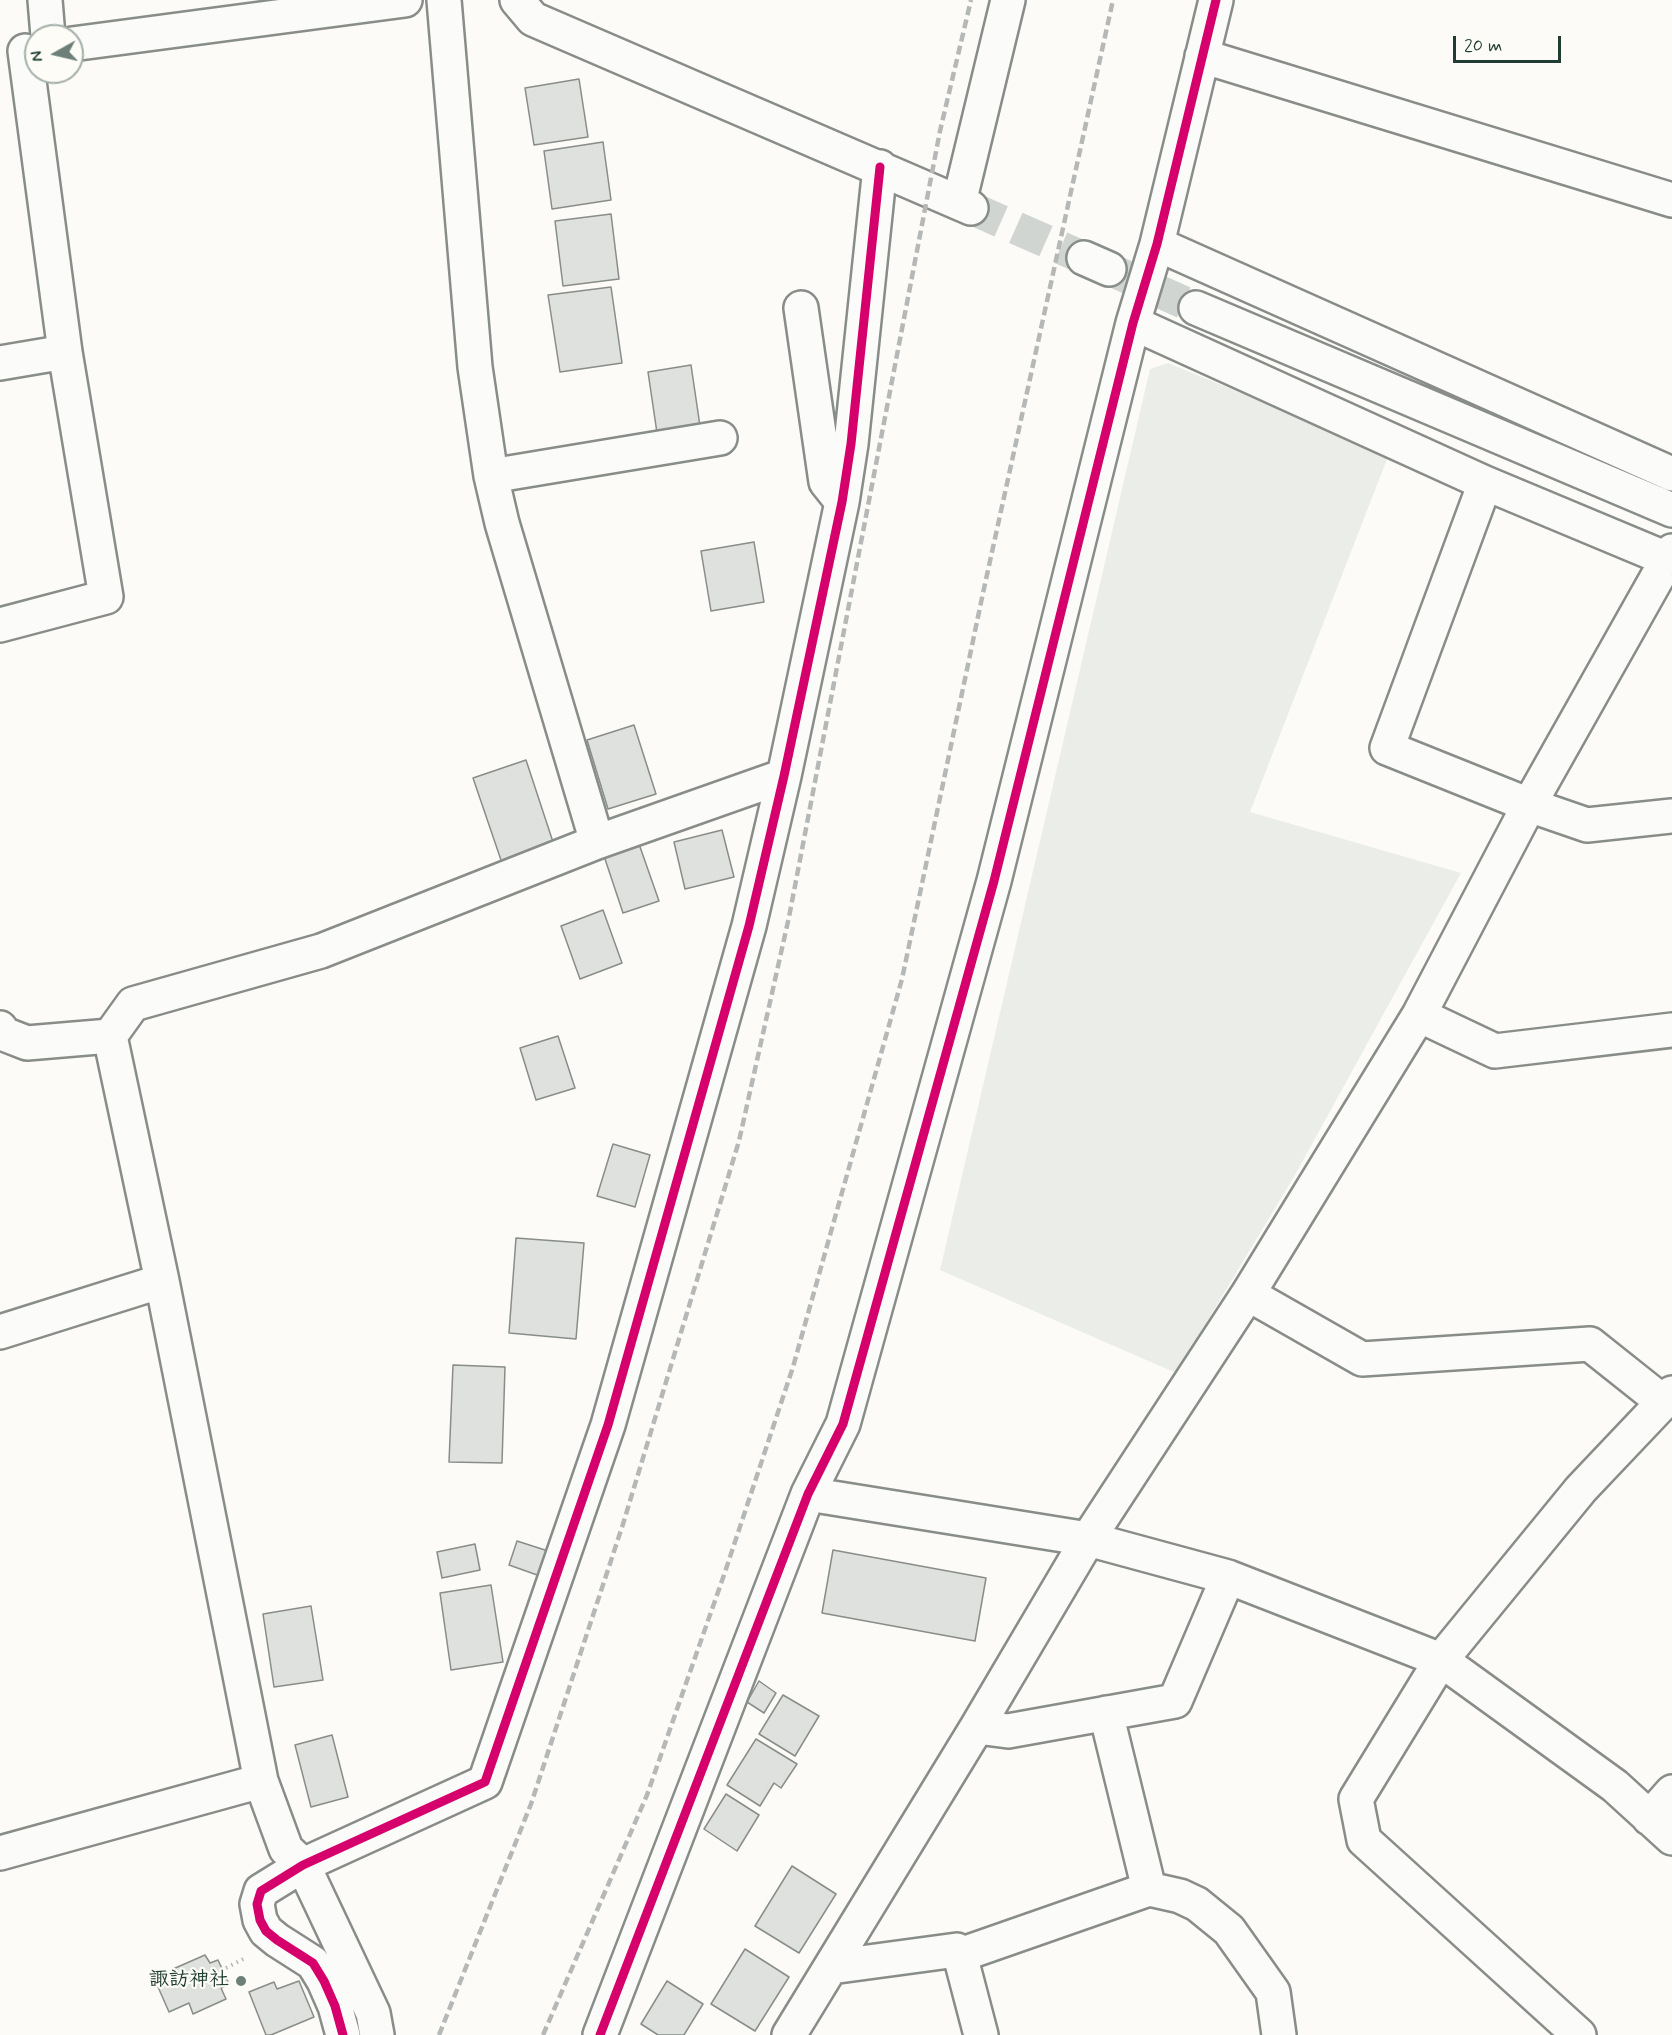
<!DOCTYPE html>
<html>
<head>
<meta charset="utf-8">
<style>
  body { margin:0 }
  #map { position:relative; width:1672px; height:2035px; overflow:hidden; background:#fcfbf8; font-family:Mynerve,sans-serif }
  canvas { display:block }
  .north { position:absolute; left:24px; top:24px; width:60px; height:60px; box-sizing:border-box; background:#fdfcf7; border:2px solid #a4b0a9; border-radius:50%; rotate:262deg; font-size:16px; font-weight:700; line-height:24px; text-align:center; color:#1f3d34 }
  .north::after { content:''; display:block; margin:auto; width:21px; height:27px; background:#6c8079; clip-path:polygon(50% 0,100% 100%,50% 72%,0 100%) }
  .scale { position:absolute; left:1453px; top:36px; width:108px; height:27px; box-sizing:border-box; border:3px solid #1f3d34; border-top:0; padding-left:8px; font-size:18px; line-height:21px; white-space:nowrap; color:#1f3d34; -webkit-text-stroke:4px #fdfcf7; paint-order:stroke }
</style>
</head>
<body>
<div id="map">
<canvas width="1672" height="2035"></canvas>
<div class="north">N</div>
<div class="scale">20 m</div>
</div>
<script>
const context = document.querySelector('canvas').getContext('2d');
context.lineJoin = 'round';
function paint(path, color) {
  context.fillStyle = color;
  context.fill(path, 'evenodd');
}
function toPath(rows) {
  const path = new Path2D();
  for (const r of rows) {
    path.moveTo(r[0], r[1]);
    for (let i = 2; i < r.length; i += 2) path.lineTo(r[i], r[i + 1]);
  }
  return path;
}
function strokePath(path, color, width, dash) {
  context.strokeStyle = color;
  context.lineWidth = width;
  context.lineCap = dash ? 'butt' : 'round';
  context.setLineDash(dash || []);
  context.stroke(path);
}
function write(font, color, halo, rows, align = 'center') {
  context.font = font + ' Mynerve,"Klee One",sans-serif';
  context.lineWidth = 4.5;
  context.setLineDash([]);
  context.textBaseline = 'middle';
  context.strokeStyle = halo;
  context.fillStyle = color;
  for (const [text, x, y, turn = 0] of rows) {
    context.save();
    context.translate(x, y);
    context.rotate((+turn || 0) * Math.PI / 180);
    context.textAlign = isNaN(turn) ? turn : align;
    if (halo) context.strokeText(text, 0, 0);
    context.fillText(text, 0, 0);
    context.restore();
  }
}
const built = toPath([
  [1168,363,1389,454,1250,812,1461,873,1295,1175,1176,1373,940,1270,1150,369]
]);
const building = toPath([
  [579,79,588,137,534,145,525,88,579,79],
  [603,142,611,200,552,209,544,151,603,142],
  [611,214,619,279,563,286,555,221,611,214],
  [611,287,622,363,560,372,548,295,611,287],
  [691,365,700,426,657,433,648,372,691,365],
  [754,542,764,602,711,611,701,551,754,542],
  [634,725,656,794,608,809,587,740,634,725],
  [526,760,554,845,502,863,473,778,526,760],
  [722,830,734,877,685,889,674,842,722,830],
  [639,844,659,901,623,913,604,856,639,844],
  [603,910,622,963,580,979,561,926,603,910],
  [558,1036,575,1088,536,1100,520,1048,558,1036],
  [613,1144,650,1155,635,1207,597,1196,613,1144],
  [516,1238,584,1243,576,1339,509,1333,516,1238],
  [453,1365,505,1367,502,1463,449,1462,453,1365],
  [517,1541,548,1551,540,1576,509,1565,517,1541],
  [475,1544,480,1570,442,1578,437,1552,475,1544],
  [833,1550,986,1578,975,1641,822,1613,833,1550],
  [491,1585,503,1662,451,1670,440,1593,491,1585],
  [311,1606,323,1680,274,1687,263,1614,311,1606],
  [759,1681,776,1693,764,1713,747,1702,759,1681],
  [783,1695,819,1716,795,1756,759,1734,783,1695],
  [332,1735,348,1797,311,1807,295,1745,332,1735],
  [756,1739,797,1764,781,1788,774,1783,760,1806,727,1785,756,1739],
  [726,1794,759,1815,737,1851,704,1829,726,1794],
  [792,1866,836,1894,799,1953,755,1926,792,1866],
  [745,1949,789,1977,755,2031,711,2004,745,1949],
  [205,1955,210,1963,218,1960,229,1984,221,1988,226,1999,193,2014,189,2003,169,2012,158,1987,177,1978,173,1969,205,1955],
  [299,1981,314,2017,271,2035,266,2035,249,1992,274,1982,277,1989,299,1981],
  [667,1981,703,2004,684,2035,658,2035,641,2024,667,1981]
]);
const minorTunnel = toPath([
  [971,208,1084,258],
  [1109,269,1196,308]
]);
const path = toPath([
  [226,1968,245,1958]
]);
const minor = toPath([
  [45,0,48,36],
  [444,0,475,367,491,476,502,523,597,842],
  [517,0,533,19,971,208],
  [72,44,405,0],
  [1202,56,1672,200],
  [959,203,1008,0],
  [1157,244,1672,474],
  [1084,258,1109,269],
  [801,308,826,482,842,502],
  [1196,308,1672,510],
  [1133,323,1485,483,1667,559],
  [0,363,65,352],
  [491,476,720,438],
  [1485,483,1387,748,1529,805,1587,825,1672,816],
  [0,625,106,597,65,352,25,51],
  [1419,1015,1495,1051,1672,1030],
  [0,1028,4,1034,27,1043,110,1036],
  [1248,1294,1362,1359,1590,1344,1663,1402],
  [0,1332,162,1281],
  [808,1494,1088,1539,1228,1577,1441,1660,1615,1786,1672,1838],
  [1106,1713,1149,1889],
  [977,1727,1008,1731,1175,1701,1228,1577],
  [261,1781,162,1281,110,1036,133,1004,321,951,597,842,784,776],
  [1649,1818,1672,1792],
  [0,1853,261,1781,286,1849,303,1865,373,2013,377,2035],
  [960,1955,1149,1889,1180,1896,1197,1904,1229,1930,1273,1992,1279,2035],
  [831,1967,957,1950,960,1955,981,2035],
  [343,2035,335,2006,324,1981,313,1963,277,1940,266,1931,260,1920,257,1904,261,1891,303,1865,485,1782,608,1425,749,926,784,776,842,502,851,444,880,167],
  [600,2035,808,1494,843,1424,994,881,1133,323,1157,244,1216,0],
  [789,2035,977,1727,1088,1539,1248,1294,1419,1015,1529,805,1672,551],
  [1579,2035,1364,1840,1356,1799,1441,1660,1581,1489,1672,1393]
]);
const rail = toPath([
  [439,2035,531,1804,623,1524,739,1141,789,917,940,131,971,0],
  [543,2035,647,1795,725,1572,793,1367,902,979,983,593,1113,0]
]);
const cycleway = toPath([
  [343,2035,335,2006,324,1981,313,1963,277,1940,266,1931,260,1920,257,1904,261,1891,303,1865,485,1782,608,1425,749,926,784,776,842,502,851,444,880,167],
  [600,2035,808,1494,843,1424,994,881,1133,323,1157,244,1216,0]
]);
const markers = [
  [241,1981,6,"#6c8079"]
];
const poiNames = [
  ["諏訪神社",229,1981]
];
paint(built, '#ebede8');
paint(building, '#dfe1de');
strokePath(building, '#888d8a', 1.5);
strokePath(minorTunnel, '#d0d5d1', 33, [33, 16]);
strokePath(minor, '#888d8a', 38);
strokePath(path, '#b5b8b6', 4, [1.5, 4.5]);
strokePath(minor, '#fbfbf9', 33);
strokePath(rail, '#b5b8b6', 4.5, [9, 4.5]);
strokePath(cycleway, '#d6006c', 9);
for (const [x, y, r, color] of markers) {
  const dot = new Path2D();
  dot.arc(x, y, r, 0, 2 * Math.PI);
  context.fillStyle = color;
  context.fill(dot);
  strokePath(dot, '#fdfcf7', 2);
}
write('bold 20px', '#1f3d34', '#fdfcf7', poiNames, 'right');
</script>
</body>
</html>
